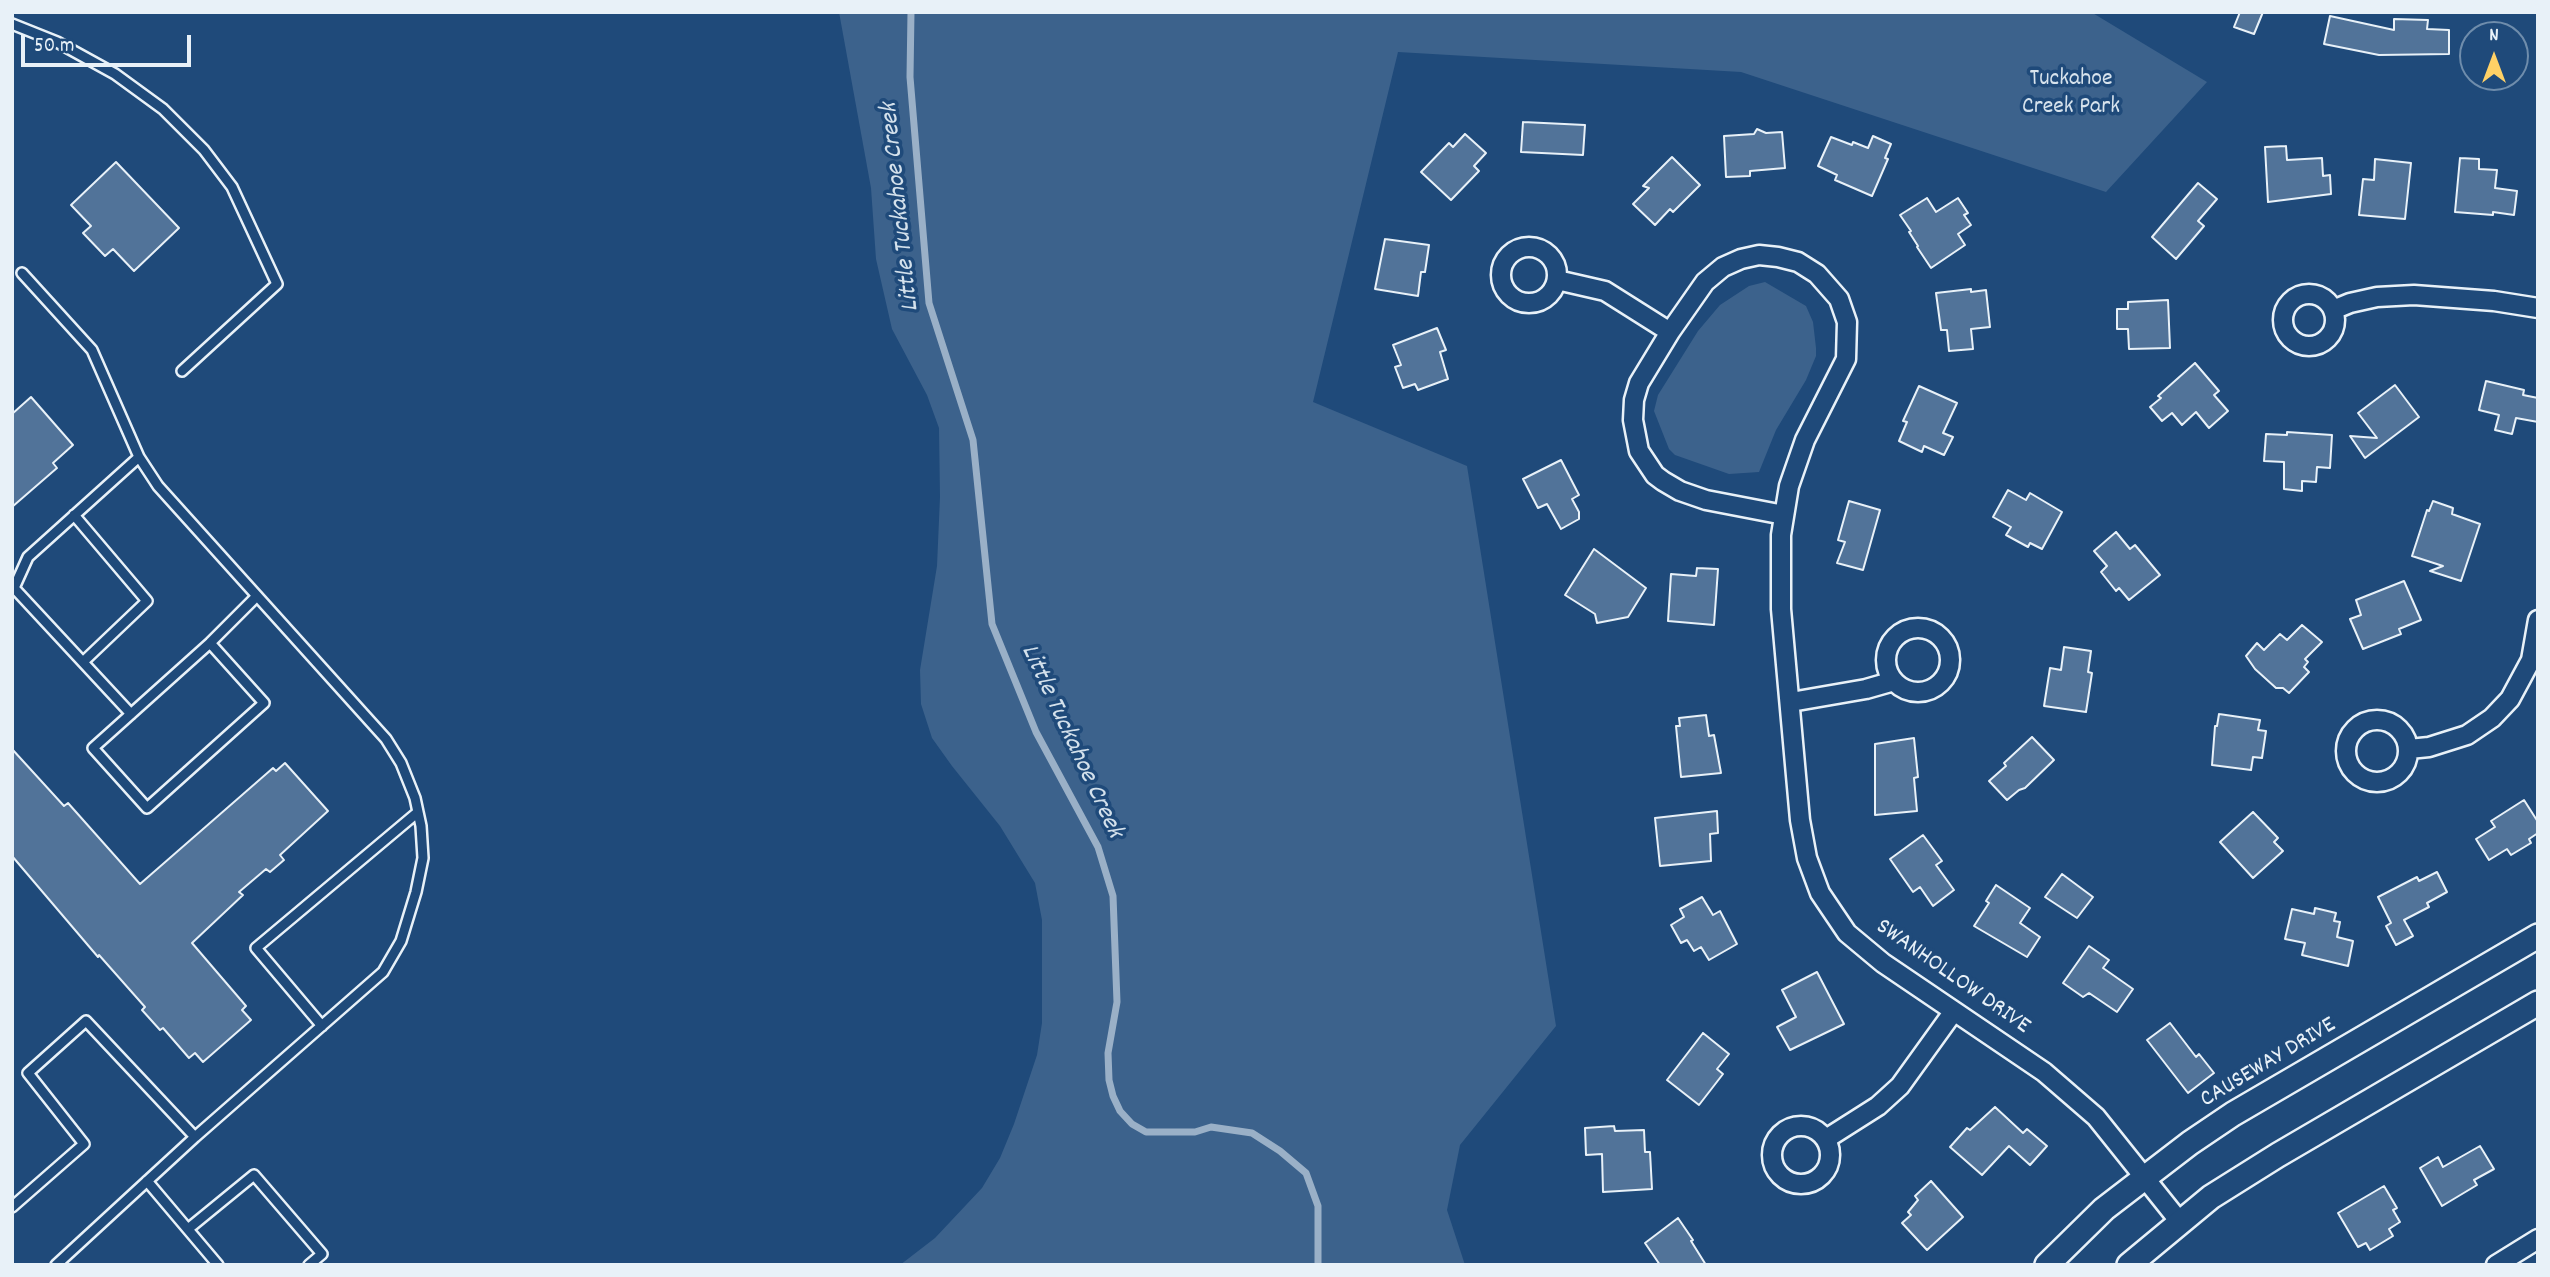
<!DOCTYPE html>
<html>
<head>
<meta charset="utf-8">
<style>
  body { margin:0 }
  #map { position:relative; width:2550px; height:1277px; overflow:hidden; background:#1f4a7a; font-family:Dekko,sans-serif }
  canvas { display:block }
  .frame { position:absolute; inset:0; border:14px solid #e8f1f8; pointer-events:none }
  .north { position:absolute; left:2459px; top:21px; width:70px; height:70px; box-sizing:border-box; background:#1f4a7a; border:2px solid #6f8dac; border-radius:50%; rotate:0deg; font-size:19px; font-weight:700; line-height:28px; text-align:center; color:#e8f1f8 }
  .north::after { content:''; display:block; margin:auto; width:24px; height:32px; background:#ffd166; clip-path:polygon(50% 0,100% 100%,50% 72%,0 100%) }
  .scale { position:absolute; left:21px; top:35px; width:170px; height:32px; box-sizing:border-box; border:4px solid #e8f1f8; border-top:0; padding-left:9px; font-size:21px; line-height:24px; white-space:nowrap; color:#e8f1f8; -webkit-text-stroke:5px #1f4a7a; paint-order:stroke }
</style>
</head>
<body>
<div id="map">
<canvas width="2550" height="1277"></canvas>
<div class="frame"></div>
<div class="north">N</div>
<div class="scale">50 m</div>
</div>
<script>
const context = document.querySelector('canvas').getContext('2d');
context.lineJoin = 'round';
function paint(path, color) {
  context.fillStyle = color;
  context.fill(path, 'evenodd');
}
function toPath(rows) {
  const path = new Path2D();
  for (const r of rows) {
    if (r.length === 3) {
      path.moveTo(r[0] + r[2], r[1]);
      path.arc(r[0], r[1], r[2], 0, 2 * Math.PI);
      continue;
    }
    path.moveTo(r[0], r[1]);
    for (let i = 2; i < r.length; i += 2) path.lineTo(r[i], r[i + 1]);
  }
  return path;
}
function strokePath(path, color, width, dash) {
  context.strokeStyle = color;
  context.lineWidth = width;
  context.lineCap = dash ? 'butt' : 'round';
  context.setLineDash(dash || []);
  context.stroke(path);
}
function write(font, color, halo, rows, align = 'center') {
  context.font = font + ' Dekko,sans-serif';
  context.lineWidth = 7;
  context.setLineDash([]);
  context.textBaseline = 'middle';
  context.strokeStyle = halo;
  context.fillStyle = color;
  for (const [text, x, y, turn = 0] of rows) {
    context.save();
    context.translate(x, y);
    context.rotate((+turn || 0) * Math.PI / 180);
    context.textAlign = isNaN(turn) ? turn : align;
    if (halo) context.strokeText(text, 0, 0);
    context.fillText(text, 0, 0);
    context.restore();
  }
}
const green = toPath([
  [839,12,2091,12,2207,82,2106,192,1741,72,1398,52,1313,402,1467,466,1556,1026,1460,1145,1447,1210,1465,1265,900,1265,935,1238,982,1188,1000,1158,1014,1124,1037,1055,1042,1023,1042,920,1035,883,1000,826,952,766,932,738,921,704,920,670,937,566,940,497,939,428,927,395,892,329,876,259,871,188],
  [1765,282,1806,306,1813,322,1816,348,1816,356,1806,380,1776,430,1759,472,1729,474,1675,455,1669,449,1654,411,1658,395,1698,331,1720,305,1749,286]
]);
const stream = toPath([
  [911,12,910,77,929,303,973,440,992,624,1036,732,1098,847,1113,896,1117,1002,1108,1053,1109,1080,1113,1096,1120,1111,1132,1124,1146,1132,1195,1132,1211,1127,1252,1133,1280,1151,1306,1173,1318,1206,1318,1265]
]);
const building = toPath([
  [2240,12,2263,12,2254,34,2234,27,2240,12],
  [2330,16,2394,30,2394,19,2428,20,2427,29,2449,30,2449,54,2379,55,2324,44,2330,16],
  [1523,122,1585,125,1583,155,1521,152,1523,122],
  [1757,129,1766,133,1782,132,1785,168,1750,171,1750,176,1726,177,1724,136,1754,134,1757,129],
  [1465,134,1486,153,1474,166,1479,171,1451,200,1421,172,1449,143,1453,147,1465,134],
  [1873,136,1891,144,1885,158,1888,159,1872,196,1835,180,1837,175,1818,166,1831,137,1852,145,1853,142,1868,148,1873,136],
  [2286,146,2287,160,2322,158,2323,176,2330,175,2331,194,2268,202,2265,147,2286,146],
  [1672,157,1700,185,1673,212,1670,209,1655,225,1633,204,1649,188,1643,186,1672,157],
  [2460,158,2479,159,2479,169,2497,170,2495,188,2517,191,2514,215,2493,212,2493,215,2455,212,2460,158],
  [2375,159,2411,163,2405,219,2359,215,2363,179,2374,180,2375,159],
  [116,162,179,228,134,271,113,249,105,256,83,233,91,226,71,205,116,162],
  [2198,183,2217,199,2198,221,2204,226,2176,259,2152,237,2198,183],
  [1927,198,1936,212,1958,198,1968,213,1964,215,1971,225,1958,234,1965,245,1931,268,1917,247,1918,246,1909,232,1911,231,1900,215,1927,198],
  [1385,239,1429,245,1425,272,1421,272,1418,296,1375,289,1385,239],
  [1971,289,1971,292,1986,290,1990,327,1971,329,1973,349,1949,351,1947,330,1941,330,1936,293,1971,289],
  [2168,300,2170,348,2129,349,2128,329,2117,329,2117,309,2128,309,2128,302,2168,300],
  [1437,328,1446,350,1440,352,1448,379,1418,390,1415,384,1403,388,1395,367,1401,365,1393,345,1437,328],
  [2195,363,2219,391,2214,395,2228,411,2209,428,2196,412,2182,425,2172,413,2162,421,2150,407,2161,398,2158,396,2195,363],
  [2486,381,2524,390,2523,395,2538,398,2538,422,2516,418,2512,434,2495,430,2499,415,2479,410,2486,381],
  [2395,385,2419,417,2365,458,2350,436,2377,438,2358,413,2395,385],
  [1919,386,1957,403,1943,433,1953,437,1944,455,1924,446,1922,452,1899,441,1907,422,1903,421,1919,386],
  [31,397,73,445,53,463,57,468,12,507,12,414,31,397],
  [2287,432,2332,435,2330,468,2317,467,2316,482,2302,481,2302,491,2284,489,2284,462,2264,461,2266,434,2287,435,2287,432],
  [1561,460,1579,495,1572,499,1579,512,1579,519,1561,529,1547,504,1538,508,1523,479,1561,460],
  [2008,490,2026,500,2030,493,2062,512,2042,549,2030,543,2028,547,2006,535,2011,527,1993,517,2008,490],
  [1849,501,1880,510,1863,570,1837,563,1845,542,1838,540,1849,501],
  [2433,501,2453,508,2452,514,2480,524,2461,581,2430,571,2443,566,2412,556,2427,510,2429,511,2433,501],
  [2116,532,2130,549,2135,545,2160,575,2129,600,2119,588,2116,591,2101,572,2107,566,2094,551,2116,532],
  [1594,549,1646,588,1628,617,1597,623,1595,614,1565,595,1594,549],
  [1697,568,1718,569,1714,625,1668,621,1671,574,1696,576,1697,568],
  [2404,581,2421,620,2399,629,2401,634,2363,649,2350,619,2361,615,2356,600,2404,581],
  [2302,625,2322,642,2305,659,2308,662,2304,667,2309,672,2289,693,2283,688,2276,688,2255,669,2246,656,2257,643,2264,650,2280,634,2287,640,2302,625],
  [2064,647,2091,651,2088,672,2092,673,2086,712,2044,706,2050,668,2061,670,2064,647],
  [2219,714,2260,720,2258,730,2266,731,2262,758,2253,757,2251,770,2212,765,2215,726,2217,726,2219,714],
  [1706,715,1709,736,1714,735,1721,773,1681,777,1676,726,1680,726,1679,718,1706,715],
  [2032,737,2054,760,2025,788,2019,790,2007,800,1989,781,2006,766,2004,763,2032,737],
  [1914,738,1918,777,1914,778,1917,811,1875,815,1875,744,1914,738],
  [12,749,64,806,68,803,140,884,273,768,276,771,285,763,328,811,280,855,284,860,270,872,266,869,239,892,243,895,192,943,246,1006,242,1010,251,1020,203,1062,195,1053,189,1058,163,1028,160,1030,142,1010,145,1007,99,955,98,957,12,856,12,749],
  [2524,800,2538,822,2538,833,2529,839,2531,843,2511,855,2507,849,2489,860,2476,839,2495,827,2491,821,2524,800],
  [1717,811,1718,833,1710,834,1711,861,1660,866,1655,818,1717,811],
  [2253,812,2278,838,2274,842,2283,851,2253,878,2220,842,2253,812],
  [1923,835,1942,861,1936,865,1954,890,1933,906,1920,887,1913,892,1890,859,1923,835],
  [2437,872,2447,892,2427,903,2429,907,2404,920,2413,936,2396,945,2386,926,2391,923,2378,897,2417,877,2419,881,2437,872],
  [2062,874,2093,897,2077,918,2045,897,2062,874],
  [1996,885,2030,908,2020,923,2040,937,2027,957,1974,926,1989,903,1986,901,1996,885],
  [1702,897,1713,915,1720,911,1737,944,1709,960,1701,947,1694,951,1687,940,1681,943,1671,925,1684,917,1680,909,1702,897],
  [2315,908,2336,913,2334,921,2340,922,2337,937,2353,941,2348,966,2302,955,2305,943,2285,939,2292,909,2314,914,2315,908],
  [2089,946,2109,960,2103,968,2133,989,2117,1012,2089,993,2083,997,2063,983,2089,946],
  [1817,972,1844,1024,1790,1050,1777,1027,1796,1017,1782,990,1817,972],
  [2170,1023,2196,1057,2199,1054,2214,1073,2188,1093,2147,1040,2170,1023],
  [1703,1033,1729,1054,1717,1069,1723,1074,1699,1105,1667,1080,1703,1033],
  [1995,1107,2023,1133,2027,1129,2047,1146,2030,1165,2009,1146,1982,1175,1950,1147,1967,1128,1970,1130,1995,1107],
  [1614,1126,1615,1131,1644,1130,1645,1152,1650,1152,1652,1189,1603,1192,1602,1154,1586,1155,1585,1128,1614,1126],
  [2480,1146,2494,1169,2474,1180,2477,1185,2442,1206,2420,1168,2438,1157,2443,1167,2480,1146],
  [1931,1181,1963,1217,1927,1250,1902,1223,1911,1215,1908,1212,1918,1200,1915,1196,1931,1181],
  [2384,1186,2397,1208,2393,1210,2400,1222,2389,1229,2393,1236,2370,1250,2366,1243,2358,1247,2338,1213,2384,1186],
  [1678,1218,1693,1240,1691,1241,1706,1265,1660,1265,1645,1243,1678,1218]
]);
const service = toPath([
  [12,24,57,42,115,74,163,109,204,150,232,187,277,284,182,371],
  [22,273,92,350,139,457,158,486,386,739,401,763,415,798,421,826,423,858,416,892,401,941,383,972,195,1137,56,1265],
  [74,515,147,601,84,661],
  [210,643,264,703,147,808,93,748,210,643,257,596],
  [131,714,14,588,28,557,139,457],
  [322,1026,256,948,418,812],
  [147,1181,218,1265],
  [12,1207,84,1144,28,1073,86,1021,195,1137],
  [188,1229,254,1175,322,1254,309,1265]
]);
const minor = toPath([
  [1529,275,28],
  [1557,280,1605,291,1670,332],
  [2309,320,26],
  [2333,310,2350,303,2377,297,2414,295,2494,301,2538,308],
  [1784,515,1706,500,1680,491,1663,481,1655,475,1639,451,1633,420,1634,400,1639,383,1670,332,1705,282,1723,267,1741,259,1759,255,1778,257,1798,262,1817,274,1839,299,1847,322,1846,359,1805,440,1789,486,1781,535,1781,609,1800,820,1807,858,1820,893,1847,933,1883,963,2044,1072,2096,1117,2180,1222],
  [1918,660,32],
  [1791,702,1866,689,1894,681],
  [2377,751,31],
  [2409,749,2429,747,2467,735,2492,718,2510,699,2531,660,2538,620],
  [1801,1155,29],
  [1826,1139,1878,1106,1900,1086,1954,1011],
  [2496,1265,2538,1239]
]);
const tertiary = toPath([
  [2047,1265,2104,1209,2190,1143,2233,1114,2538,936],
  [2129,1265,2211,1197,2278,1155,2538,1003]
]);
const parkNames = [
  ["Tuckahoe",2071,81],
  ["Creek Park",2071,109]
];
const streetNames = [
  ["SWANHOLLOW DRIVE",1952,978,35],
  ["CAUSEWAY DRIVE",2269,1064,-31]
];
const waterNames = [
  ["Little Tuckahoe Creek",902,207,-96],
  ["Little Tuckahoe Creek",1070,742,65]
];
paint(green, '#3c628c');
strokePath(stream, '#9ab0c7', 7);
paint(building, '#517399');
strokePath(building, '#e8f1f8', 2);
strokePath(service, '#e8f1f8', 14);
strokePath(minor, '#e8f1f8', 23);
strokePath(tertiary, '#e8f1f8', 28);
strokePath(service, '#1f4a7a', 9);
strokePath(minor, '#1f4a7a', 18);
strokePath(tertiary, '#1f4a7a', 23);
write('24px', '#d7e3ed', '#1f4a7a', parkNames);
write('24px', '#e8f1f8', '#1f4a7a', streetNames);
write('italic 26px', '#d4e1ec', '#1f4a7a', waterNames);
</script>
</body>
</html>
